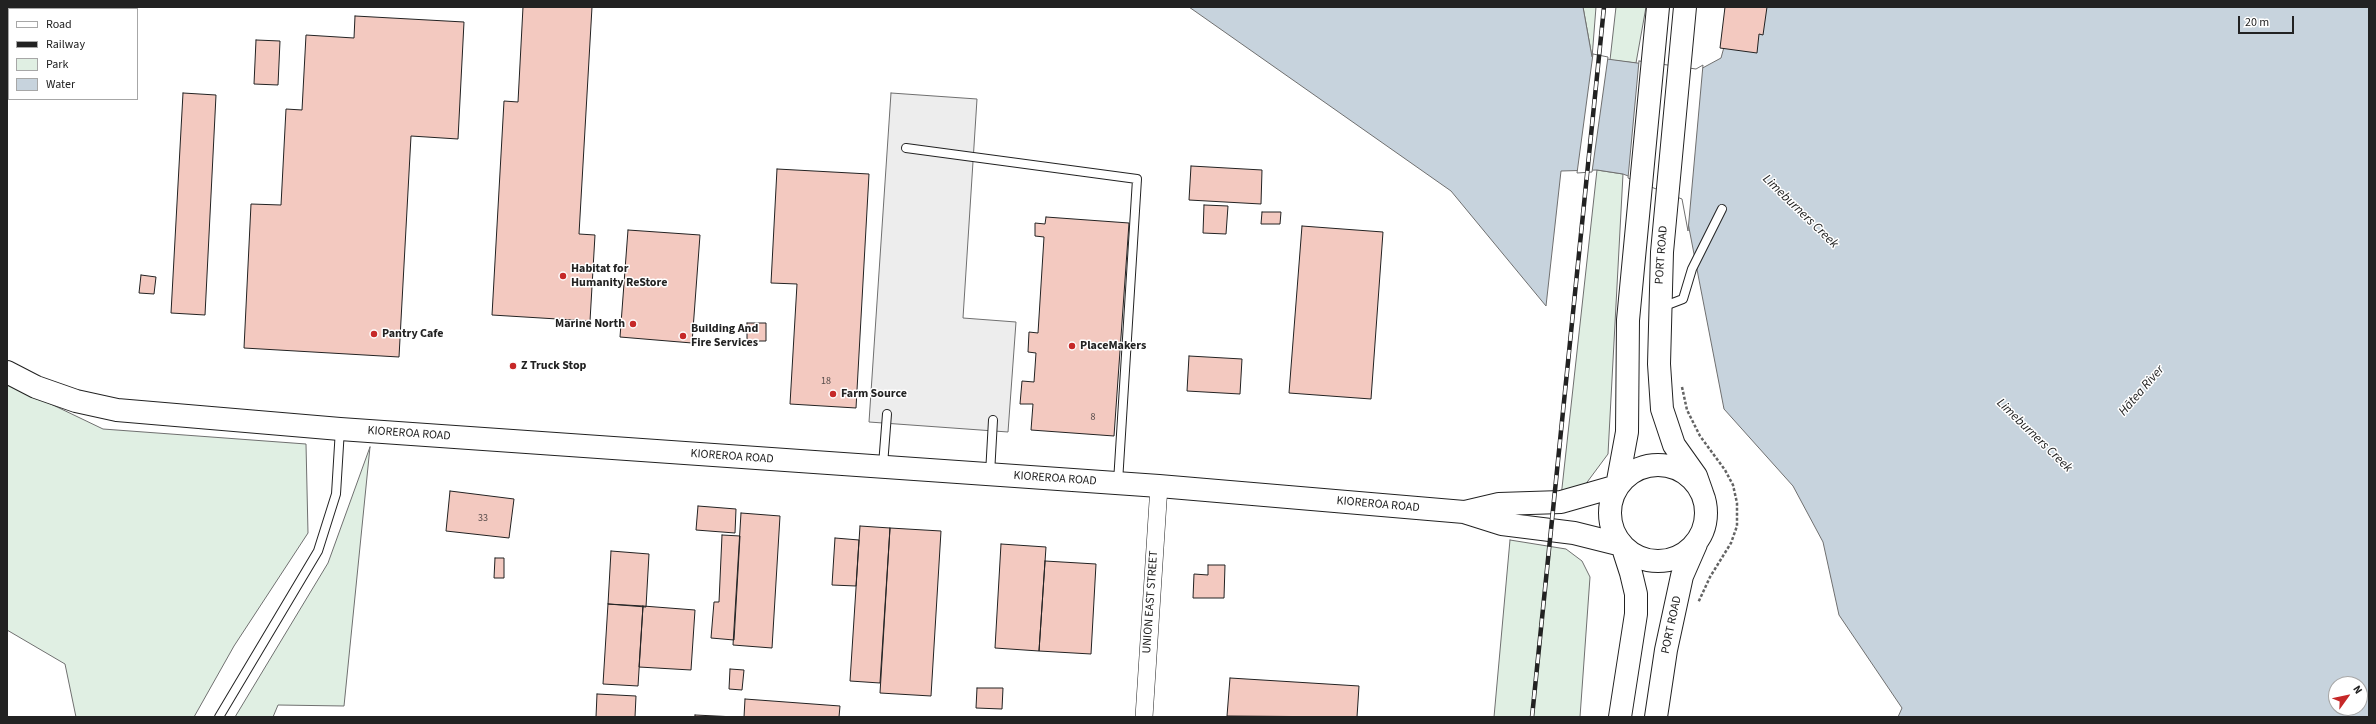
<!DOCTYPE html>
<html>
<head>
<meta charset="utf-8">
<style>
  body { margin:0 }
  #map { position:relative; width:2376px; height:724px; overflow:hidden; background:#fff; font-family:"Source Sans 3",sans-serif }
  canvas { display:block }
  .frame { position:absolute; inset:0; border:8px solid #222; pointer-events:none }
  .legend { position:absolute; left:8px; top:8px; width:130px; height:92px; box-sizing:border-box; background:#fff; border:1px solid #a7a7a7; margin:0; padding:5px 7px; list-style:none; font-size:12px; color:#222 }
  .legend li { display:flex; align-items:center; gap:8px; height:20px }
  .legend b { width:20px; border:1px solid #a7a7a7 }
  .north { position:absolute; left:2328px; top:676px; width:40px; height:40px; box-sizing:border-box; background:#fff; border:1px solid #a7a7a7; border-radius:50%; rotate:57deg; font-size:11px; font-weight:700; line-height:16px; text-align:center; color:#222 }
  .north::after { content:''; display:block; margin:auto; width:14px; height:18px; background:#c62828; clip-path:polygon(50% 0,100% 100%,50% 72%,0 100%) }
  .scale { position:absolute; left:2238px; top:16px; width:56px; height:18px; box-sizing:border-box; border:2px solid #222; border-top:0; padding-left:5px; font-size:12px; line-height:14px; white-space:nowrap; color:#222; -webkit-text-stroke:3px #fff; paint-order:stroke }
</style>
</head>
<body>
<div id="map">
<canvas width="2376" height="724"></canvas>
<div class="frame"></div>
<ul class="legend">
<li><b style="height:5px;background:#fff"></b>Road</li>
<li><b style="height:5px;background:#222"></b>Railway</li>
<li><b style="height:11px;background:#e0efe3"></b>Park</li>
<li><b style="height:11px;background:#c7d3dd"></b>Water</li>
</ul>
<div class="north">N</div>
<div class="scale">20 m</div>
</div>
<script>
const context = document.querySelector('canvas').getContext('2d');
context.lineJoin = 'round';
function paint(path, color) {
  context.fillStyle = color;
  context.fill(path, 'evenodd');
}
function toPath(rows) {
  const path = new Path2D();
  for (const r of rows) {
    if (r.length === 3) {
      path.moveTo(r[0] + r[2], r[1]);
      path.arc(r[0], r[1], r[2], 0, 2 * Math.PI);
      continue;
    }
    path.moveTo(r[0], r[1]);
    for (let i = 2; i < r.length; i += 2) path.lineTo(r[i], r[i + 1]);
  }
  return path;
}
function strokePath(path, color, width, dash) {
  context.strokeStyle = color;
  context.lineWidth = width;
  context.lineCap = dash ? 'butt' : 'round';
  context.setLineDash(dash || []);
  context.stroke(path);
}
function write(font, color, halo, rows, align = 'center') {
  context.font = font + ' "Source Sans 3",sans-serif';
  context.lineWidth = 3;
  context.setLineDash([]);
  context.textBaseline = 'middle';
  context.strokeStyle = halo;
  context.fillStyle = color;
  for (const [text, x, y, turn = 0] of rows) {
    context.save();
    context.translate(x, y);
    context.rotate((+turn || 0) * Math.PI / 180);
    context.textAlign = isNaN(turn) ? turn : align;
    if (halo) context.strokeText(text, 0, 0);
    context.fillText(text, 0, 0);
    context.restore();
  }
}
const green = toPath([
  [1583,7,1596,7,1592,58,1592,57,1583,7],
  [1616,7,1646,7,1636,63,1610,60,1616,7],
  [1597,170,1623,174,1608,454,1585,485,1561,497,1597,170],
  [7,383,103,429,306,444,308,533,234,646,194,717,76,717,65,664,7,630,7,383],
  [370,447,344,706,278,705,273,717,235,717,328,563,370,447],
  [1510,540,1566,549,1582,561,1590,577,1580,717,1494,717,1510,540]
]);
const parking = toPath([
  [891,93,977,99,963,318,1016,322,1008,432,869,422,891,93]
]);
const water = toPath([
  [1189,7,1583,7,1592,57,1697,71,1721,58,1735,7,2369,7,2369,717,1898,717,1902,708,1839,615,1823,542,1793,486,1724,409,1683,197,1623,174,1597,170,1561,171,1546,306,1451,191,1189,7],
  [2336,684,2360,684,2360,708,2336,708,2336,684]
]);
const pier = toPath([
  [1593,54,1608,57,1592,172,1577,173,1593,54],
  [1639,61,1696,69,1703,65,1688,231,1682,199,1628,178,1639,61]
]);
const building = toPath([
  [523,7,592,7,579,234,595,235,590,321,492,315,504,101,518,102,523,7],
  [1725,7,1767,7,1763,35,1759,34,1757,53,1720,48,1725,7],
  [355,16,464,22,458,139,411,136,399,357,244,348,251,204,281,205,286,109,302,110,306,35,354,38,355,16],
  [256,40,280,41,278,85,254,84,256,40],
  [183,93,216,95,205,315,171,313,183,93],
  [1191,166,1262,170,1261,204,1189,200,1191,166],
  [777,169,869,174,856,408,790,404,797,284,771,283,777,169],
  [1204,205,1228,206,1226,234,1203,233,1204,205],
  [1262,212,1281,212,1280,224,1261,224,1262,212],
  [1046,217,1129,223,1114,436,1031,430,1033,404,1020,404,1022,381,1034,382,1036,353,1028,352,1029,332,1038,333,1044,237,1035,236,1035,223,1045,224,1046,217],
  [1302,226,1383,232,1371,399,1289,393,1302,226],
  [628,230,700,235,692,343,620,337,628,230],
  [141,275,156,277,154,294,139,293,141,275],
  [747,323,766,323,766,341,747,341,747,323],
  [1189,356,1242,359,1240,394,1187,391,1189,356],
  [450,491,514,499,509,538,446,531,450,491],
  [698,506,736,509,735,533,696,530,698,506],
  [741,513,780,516,772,648,733,645,741,513],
  [860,526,890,528,880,683,850,681,860,526],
  [890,528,941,531,931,696,880,693,890,528],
  [722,535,740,536,734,640,711,638,714,602,719,602,722,535],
  [835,538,859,540,856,586,832,585,835,538],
  [1001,544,1046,547,1039,651,995,648,1001,544],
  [611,551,649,554,646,607,608,604,611,551],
  [495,558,504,558,504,578,494,578,495,558],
  [1045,561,1096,564,1091,654,1039,651,1045,561],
  [1208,565,1225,565,1224,598,1193,598,1194,574,1208,575,1208,565],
  [608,604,643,606,638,686,603,684,608,604],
  [643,606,695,610,691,670,639,667,643,606],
  [730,669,744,670,742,690,729,689,730,669],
  [1230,678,1359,686,1357,717,1227,716,1230,678],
  [977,688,1003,688,1002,709,976,708,977,688],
  [597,694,636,696,635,717,596,717,597,694],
  [745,699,840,706,839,717,744,717,745,699],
  [695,715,736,717,695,717,695,715]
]);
const path = toPath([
  [1682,387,1687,410,1700,436,1725,470,1733,485,1737,503,1737,526,1731,543,1710,577,1698,603]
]);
const lane = toPath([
  [906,148,1137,179,1118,482],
  [1662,307,1683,299,1692,269,1722,209],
  [883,465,887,414],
  [990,474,993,420],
  [219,717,318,551,336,494,340,429]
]);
const street = toPath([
  [1144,717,1159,486]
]);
const secondary = toPath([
  [1685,7,1662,252,1659,364,1662,409,1674,445,1696,476,1702,493],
  [7,372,36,387,76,401,117,410,340,429,1159,486,1464,512,1502,524,1574,533,1622,545,1631,573,1636,594,1636,614,1620,717],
  [1658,513,48],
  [1465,512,1499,504,1561,502,1617,486,1627,432,1628,320,1658,7],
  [1656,717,1666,650,1682,576,1696,544]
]);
const rail = toPath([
  [1532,717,1604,7]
]);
const markers = [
  [563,276,4,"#c62828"],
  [633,324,4,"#c62828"],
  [374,334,4,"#c62828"],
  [683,336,4,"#c62828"],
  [1072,346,4,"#c62828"],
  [513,366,4,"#c62828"],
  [833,394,4,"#c62828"]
];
const numberNames = [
  ["18",826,382],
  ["8",1093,418],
  ["33",483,519]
];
const streetNames = [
  ["PORT ROAD",1662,255,-86],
  ["KIOREROA ROAD",409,434,4],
  ["KIOREROA ROAD",732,457,4],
  ["KIOREROA ROAD",1055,479,4],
  ["KIOREROA ROAD",1378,505,5],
  ["UNION EAST STREET",1151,602,-86],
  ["PORT ROAD",1672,625,-78]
];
const poiNames = [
  ["Habitat for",571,269],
  ["Humanity ReStore",571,283],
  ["Marine North",625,324,"right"],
  ["Building And",691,329],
  ["Fire Services",691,343],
  ["Pantry Cafe",382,334],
  ["PlaceMakers",1080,346],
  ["Z Truck Stop",521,366],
  ["Farm Source",841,394]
];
const waterNames = [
  ["Limeburners Creek",1800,212,44],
  ["Hātea River",2142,391,-49],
  ["Limeburners Creek",2034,436,44]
];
paint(green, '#e0efe3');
strokePath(green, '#6f6f6f', 1);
paint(parking, '#ededed');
strokePath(parking, '#6f6f6f', 1);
paint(water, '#c7d3dd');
strokePath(water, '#6f6f6f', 1);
paint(pier, '#fff');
strokePath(pier, '#6f6f6f', 1);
paint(building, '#f3c9c0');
strokePath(building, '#222', 1);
strokePath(lane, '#222', 10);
strokePath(street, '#222', 18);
strokePath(secondary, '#222', 24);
strokePath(path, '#646464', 2.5, [3, 2]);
strokePath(lane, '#fff', 8);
strokePath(street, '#fff', 17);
strokePath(secondary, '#fff', 22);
strokePath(rail, '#222', 4.5);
strokePath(rail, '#fff', 3, [9]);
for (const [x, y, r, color] of markers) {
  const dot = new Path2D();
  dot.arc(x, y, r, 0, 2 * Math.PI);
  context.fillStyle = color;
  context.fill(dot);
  strokePath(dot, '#fff', 1.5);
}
write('10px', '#564c4a', null, numberNames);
write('12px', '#222', '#fff', streetNames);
write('bold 12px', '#222', '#fff', poiNames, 'left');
write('italic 13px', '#222', '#fff', waterNames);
</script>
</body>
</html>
